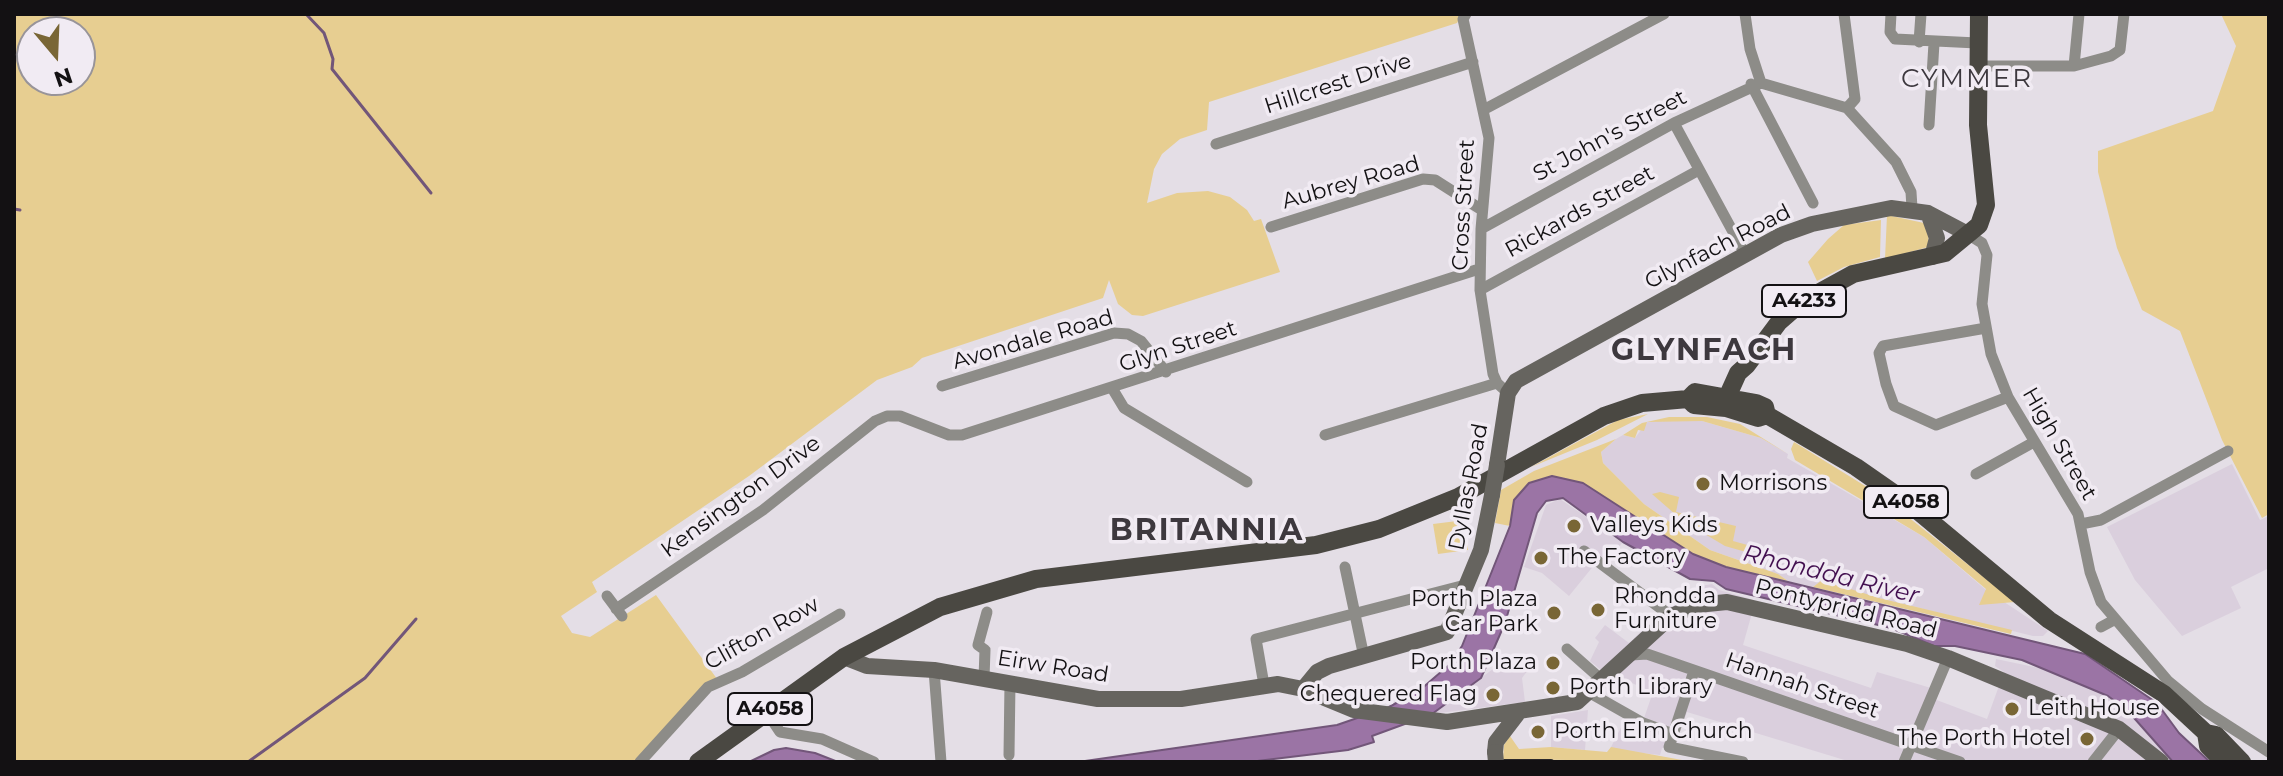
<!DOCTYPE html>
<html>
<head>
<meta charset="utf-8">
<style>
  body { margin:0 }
  #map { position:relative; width:2283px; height:776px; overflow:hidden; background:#e4dee6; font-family:Montserrat,sans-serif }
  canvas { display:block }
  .frame { position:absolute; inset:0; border:16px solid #131113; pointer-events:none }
  .north { position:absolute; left:16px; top:16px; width:80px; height:80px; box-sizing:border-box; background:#f1ebf3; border:2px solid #989499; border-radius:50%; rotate:161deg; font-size:22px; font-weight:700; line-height:32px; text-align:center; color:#131113 }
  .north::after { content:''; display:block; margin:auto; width:28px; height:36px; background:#796635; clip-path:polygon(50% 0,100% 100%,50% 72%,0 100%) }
</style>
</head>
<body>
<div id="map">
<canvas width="2283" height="776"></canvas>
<div class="frame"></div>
<div class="north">N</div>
</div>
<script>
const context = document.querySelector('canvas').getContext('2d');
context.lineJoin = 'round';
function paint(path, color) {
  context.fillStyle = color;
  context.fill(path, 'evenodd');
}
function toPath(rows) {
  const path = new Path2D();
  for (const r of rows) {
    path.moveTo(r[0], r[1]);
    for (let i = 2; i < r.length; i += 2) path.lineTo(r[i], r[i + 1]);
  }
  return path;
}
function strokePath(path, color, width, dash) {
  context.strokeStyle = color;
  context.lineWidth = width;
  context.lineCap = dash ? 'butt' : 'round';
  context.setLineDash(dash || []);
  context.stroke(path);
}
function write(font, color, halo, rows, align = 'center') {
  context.font = font + ' Montserrat,sans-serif';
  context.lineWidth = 7;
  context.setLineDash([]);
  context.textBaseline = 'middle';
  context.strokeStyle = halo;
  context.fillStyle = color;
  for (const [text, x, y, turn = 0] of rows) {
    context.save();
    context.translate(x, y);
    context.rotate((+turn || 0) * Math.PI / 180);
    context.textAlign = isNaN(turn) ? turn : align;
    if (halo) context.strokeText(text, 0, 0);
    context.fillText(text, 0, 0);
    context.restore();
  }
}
const built = toPath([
  [1667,420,1702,421,1761,438,1788,454,1787,458,1924,537,1986,590,2048,631,2043,636,2033,636,1879,598,1839,587,1833,581,1822,580,1813,587,1788,581,1778,574,1710,550,1644,504,1603,463,1601,452,1616,439,1623,435,1635,438,1647,422],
  [2232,464,2260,520,2269,516,2269,568,2231,587,2241,608,2182,636,2135,580,2107,527],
  [1560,499,1623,542,1609,559,1595,564,1569,596,1542,573,1524,567,1546,505],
  [1712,584,1719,590,1751,599,1754,606,1743,645,1871,688,1877,672,1931,688,1934,699,1987,719,2004,672,1995,666,1996,659,2053,671,2095,688,2127,710,2173,762,1851,762,1687,712,1675,746,1662,748,1660,755,1613,750,1611,747,1626,718,1643,721,1653,692,1601,670,1590,661,1599,642,1595,638,1605,625,1629,643,1668,606,1701,586],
  [1505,656,1528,670,1522,678,1525,702,1432,714,1493,669],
  [1588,710,1585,750,1551,747,1551,716]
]);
const green = toPath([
  [14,14,1462,14,1457,23,1209,102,1207,130,1180,139,1162,154,1154,169,1147,203,1177,193,1208,191,1230,197,1247,210,1254,221,1261,219,1280,272,1143,316,1132,315,1118,304,1109,280,1103,298,922,358,912,367,877,380,749,476,592,582,597,592,561,616,572,633,590,637,656,595,720,683,708,687,640,762,14,762],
  [32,32,80,32,80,80,32,80],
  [2221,14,2269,14,2269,514,2262,518,2222,440,2180,331,2142,310,2117,248,2098,172,2098,151,2213,111,2236,46],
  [1887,215,1924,223,1929,229,1928,247,1885,259],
  [1881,220,1880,257,1844,267,1817,281,1808,262,1828,239,1844,225],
  [1648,414,1597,440,1531,467,1618,420],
  [1669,417,1707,417,1740,424,1788,454,1761,438,1702,421,1647,422,1644,431,1638,430,1635,438,1623,435,1642,423],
  [1616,439,1601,452,1603,463,1644,504,1710,550,1778,574,1788,581,1726,567,1693,554,1583,483,1514,500,1510,526,1495,523,1501,490,1534,471],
  [1794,442,1883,497,2015,602,1979,605,1986,589,1924,537,1795,460,1791,449],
  [1660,492,1679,497,1676,512,1736,526,1733,541,1751,546,1753,554,1725,546,1683,521,1652,494],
  [1465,520,1468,550,1438,554,1433,524],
  [1822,580,1879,598,2012,630,2011,634,1813,587],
  [1510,736,1519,749,1551,747,1607,752,1611,747,1693,762,1503,759,1504,745]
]);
const water = toPath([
  [1552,476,1583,483,1693,554,1726,567,2085,654,2157,703,2179,733,2210,762,2173,762,2127,710,2108,696,2022,660,1955,646,1934,646,1891,628,1726,589,1714,581,1690,579,1623,542,1563,498,1546,501,1537,513,1505,623,1481,678,1432,714,1372,736,1374,742,1348,750,1249,762,1078,762,1337,725,1389,707,1420,690,1449,665,1462,646,1510,526,1514,500,1529,483,1552,476],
  [786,748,815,753,838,762,749,762,774,750,786,748]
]);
const stream = toPath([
  [306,14,324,33,333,59,332,69,431,193],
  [14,209,20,210],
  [248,762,365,678,416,619]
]);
const street = toPath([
  [1466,14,1463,19,1489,138,1481,229,1480,290,1493,374,1497,383,1508,393],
  [1745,14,1750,49,1761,83,1847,108,1896,162,1911,192,1912,208],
  [1844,14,1855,99,1847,108],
  [1891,14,1890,32,1895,39,1977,43],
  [1919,42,1921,14],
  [1976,66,2074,66,2111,56,2120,50,2124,14],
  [2074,66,2079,14],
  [1751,84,1813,203],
  [1485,109,1664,14],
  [1674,123,1745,254],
  [1929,125,1934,43],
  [1216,144,1473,62],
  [1271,227,1423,179,1435,180,1482,210],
  [1481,229,1674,123,1761,83],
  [1966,233,1982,243,1987,255,1982,304,1991,354,2008,397,2078,514,2090,572,2101,602,2168,681,2202,709,2269,752],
  [1480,290,1699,170],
  [1986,328,1883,346,1879,353,1886,384,1894,406,1936,425,2008,397],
  [942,386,1114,333,1128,334,1141,341,1166,372],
  [1112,388,1124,408,1247,482],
  [1325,435,1497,383],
  [1976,474,2034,442],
  [2081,524,2101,520,2228,451],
  [1584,551,1671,616],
  [1345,567,1364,657],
  [607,596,622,616],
  [616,609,763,510,875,421,887,416,900,416,949,435,962,435,1479,269],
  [2101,627,2114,620],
  [1567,649,1603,681],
  [1631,655,1647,654,1960,762],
  [934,670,941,762],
  [1694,671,1669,747,1743,762],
  [984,678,985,650,978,645,987,612],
  [1264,685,1256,639,1469,584],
  [1590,693,1643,723,1673,734],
  [766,711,780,732,822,739,874,762],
  [1009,755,1010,683],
  [640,762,708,687,742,672,840,614],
  [1904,762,1948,658],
  [2093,762,2119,729]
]);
const secondary = toPath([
  [1928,213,1937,238,1932,257],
  [1497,465,1508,393,1516,381,1781,235,1812,224,1891,208,1928,213,1966,233],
  [844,657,867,666,934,670,1098,699,1181,699,1278,684,1303,689,1354,710,1447,722,1577,702,1671,616,1697,605,1727,602,1907,644,1948,658,2119,729,2161,762],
  [1303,689,1317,672,1329,666,1447,632,1481,550,1492,495],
  [1495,752,1496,742,1519,712]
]);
const primary = toPath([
  [1688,399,1694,405,1726,408,1758,418,1767,415],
  [1724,404,1738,373,1747,365,1779,322,1802,302,1853,274,1945,253,1979,225,1986,205,1978,125,1979,14],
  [2206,733,2208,746,2224,762],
  [698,762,844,657,940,607,1036,579,1316,545,1379,529,1458,497,1604,416,1642,403,1688,399,1695,392,1756,403,1765,407,1767,415,1856,467,1912,506,2049,620,2164,694,2206,733,2216,735,2242,762]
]);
const rail = toPath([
  [1492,762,1551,762]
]);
const secondaryBridge = toPath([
  [1492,495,1497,465],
  [1495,752,1496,762]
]);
const markers = [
  [1703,484,8,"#796635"],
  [1574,526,8,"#796635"],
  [1541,558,8,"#796635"],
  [1598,610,8,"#796635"],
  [1554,613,8,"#796635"],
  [1553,663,8,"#796635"],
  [1553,688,8,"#796635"],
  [1493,695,8,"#796635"],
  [2012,709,8,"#796635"],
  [1538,732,8,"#796635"],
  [2087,739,8,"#796635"]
];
const shields = [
  [1804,301,84],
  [1906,502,84],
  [770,709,84]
];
const shieldNames = [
  ["A4233",1804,301],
  ["A4058",1906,502],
  ["A4058",770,709]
];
const streetNames = [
  ["Hillcrest Drive",1338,84,-18],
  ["St John's Street",1610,136,-28],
  ["Aubrey Road",1351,183,-16],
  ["Cross Street",1464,205,-87],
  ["Rickards Street",1580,212,-29],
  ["Glynfach Road",1718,247,-27],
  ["Avondale Road",1033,340,-16],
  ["Glyn Street",1178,347,-18],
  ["High Street",2059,444,60],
  ["Dyllas Road",1469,487,-79],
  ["Kensington Drive",741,497,-36],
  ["Pontypridd Road",1846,609,14],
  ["Clifton Row",762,634,-29],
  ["Eirw Road",1053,667,9],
  ["Hannah Street",1802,686,19]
];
const poiNames = [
  ["Morrisons",1719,484],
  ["Valleys Kids",1590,526],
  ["The Factory",1557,558],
  ["Rhondda",1614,597],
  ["Furniture",1614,622],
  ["Porth Plaza",1538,600,"right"],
  ["Car Park",1538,625,"right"],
  ["Porth Plaza",1537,663,"right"],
  ["Porth Library",1569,688],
  ["Chequered Flag",1477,695,"right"],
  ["Leith House",2028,709],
  ["Porth Elm Church",1554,732],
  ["The Porth Hotel",2071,739,"right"]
];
const waterNames = [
  ["Rhondda River",1831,575,14]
];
const quarterNames = [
  ["CYMMER",1967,79]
];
const districtNames = [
  ["GLYNFACH",1704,351],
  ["BRITANNIA",1207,531]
];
paint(built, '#dacfdd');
paint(green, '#e7ce91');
paint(water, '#9b74a5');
strokePath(water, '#725679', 2);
strokePath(stream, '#725679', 3);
strokePath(street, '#8d8c88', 11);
strokePath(secondary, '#66645f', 16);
strokePath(primary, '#4a4842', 18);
strokePath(rail, '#2b292b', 6);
strokePath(rail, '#f1ebf3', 3, [9]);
strokePath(secondaryBridge, '#66645f', 16);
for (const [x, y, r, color] of markers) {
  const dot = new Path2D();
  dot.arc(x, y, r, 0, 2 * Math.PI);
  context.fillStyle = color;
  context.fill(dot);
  strokePath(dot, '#f1ebf3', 3);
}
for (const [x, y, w] of shields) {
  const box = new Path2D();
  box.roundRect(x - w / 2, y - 16, w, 32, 6);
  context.fillStyle = '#f1ebf3';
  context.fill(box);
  strokePath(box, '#131113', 2);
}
write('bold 20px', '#131113', null, shieldNames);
write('22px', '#131113', '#f1ebf3', streetNames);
write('22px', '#131113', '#f1ebf3', poiNames, 'left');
write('italic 24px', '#431050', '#f1ebf3', waterNames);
context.letterSpacing = '2px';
write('26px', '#3d383e', '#f1ebf3', quarterNames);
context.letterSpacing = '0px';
context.letterSpacing = '2px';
write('bold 30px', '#3d383e', '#f1ebf3', districtNames);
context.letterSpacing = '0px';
</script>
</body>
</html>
